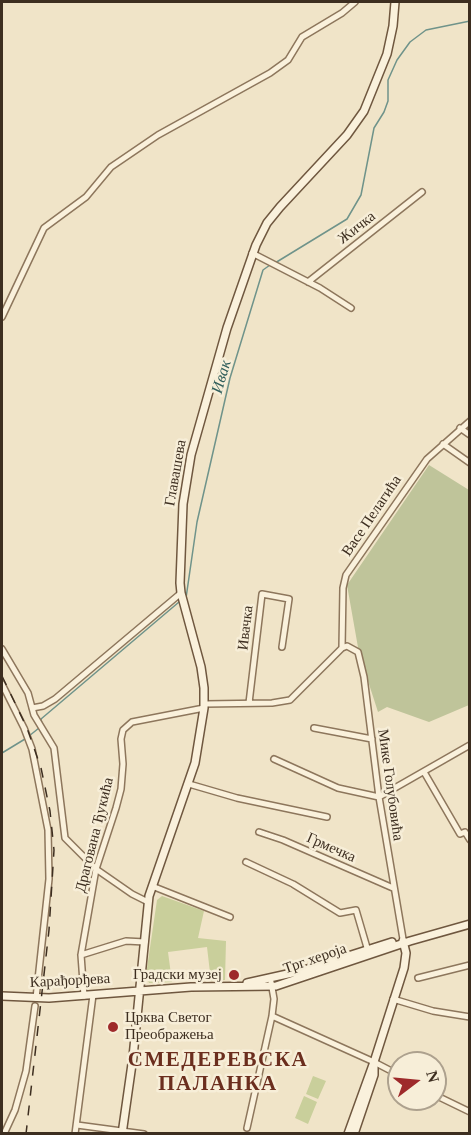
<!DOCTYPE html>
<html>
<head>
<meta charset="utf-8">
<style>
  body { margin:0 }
  #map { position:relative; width:471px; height:1135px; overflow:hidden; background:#f0e4c8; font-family:Georgia,serif }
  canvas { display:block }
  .frame { position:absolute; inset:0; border:3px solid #3d2e20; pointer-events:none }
  .north { position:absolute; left:387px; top:1051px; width:60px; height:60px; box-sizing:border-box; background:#f7eed8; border:2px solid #ada18e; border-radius:50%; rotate:74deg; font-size:16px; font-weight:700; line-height:24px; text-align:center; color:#3d2e20 }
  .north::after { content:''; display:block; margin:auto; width:21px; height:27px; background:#9e2a2b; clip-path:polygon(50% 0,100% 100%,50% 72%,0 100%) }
</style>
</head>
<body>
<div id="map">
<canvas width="471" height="1135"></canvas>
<div class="frame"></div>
<div class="north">N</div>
</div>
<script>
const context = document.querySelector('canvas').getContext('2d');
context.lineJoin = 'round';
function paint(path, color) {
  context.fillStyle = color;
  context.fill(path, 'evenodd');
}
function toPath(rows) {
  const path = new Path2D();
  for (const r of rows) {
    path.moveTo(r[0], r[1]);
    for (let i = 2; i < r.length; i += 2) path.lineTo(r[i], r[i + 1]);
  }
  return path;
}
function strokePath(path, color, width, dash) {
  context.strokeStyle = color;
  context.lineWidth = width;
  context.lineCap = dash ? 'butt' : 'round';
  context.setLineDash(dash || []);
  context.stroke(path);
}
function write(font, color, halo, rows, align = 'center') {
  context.font = font + ' Georgia,serif';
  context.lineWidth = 5;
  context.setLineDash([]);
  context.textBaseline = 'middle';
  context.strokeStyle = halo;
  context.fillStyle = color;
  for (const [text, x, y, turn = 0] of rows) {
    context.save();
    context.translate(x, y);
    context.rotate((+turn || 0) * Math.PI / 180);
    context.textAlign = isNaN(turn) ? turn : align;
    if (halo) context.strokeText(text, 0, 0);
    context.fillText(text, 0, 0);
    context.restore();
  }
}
const green = toPath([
  [162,896,204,911,198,938,226,941,225,980,211,981,207,947,168,952,172,982,149,983,146,975,157,900],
  [313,1076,326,1081,318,1099,306,1094],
  [304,1096,317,1102,308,1124,295,1118]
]);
const cemetery = toPath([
  [429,465,469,490,469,705,429,722,387,707,378,712,359,653,347,585]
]);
const stream = toPath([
  [275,263,347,219,361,195,374,128,384,112,388,101,388,80,397,60,410,42,426,30,470,21],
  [186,598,197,522,230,378,263,270,270,265],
  [42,724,41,719,179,602],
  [29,736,39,728],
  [2,753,25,739]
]);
const street = toPath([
  [252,253,320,288,351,308],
  [308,282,422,192],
  [2,317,44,228,86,197,111,167,158,135,270,73,288,60,302,37,342,13,355,2],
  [460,428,470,435],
  [443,444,470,463],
  [342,648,347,646,358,652,364,677,379,797,403,939],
  [342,648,343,588,346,575,427,459,470,421],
  [2,649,28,693,34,715,54,748,65,838,96,869,132,894,148,902],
  [2,684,24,728,32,749,48,830,49,879,36,998],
  [249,703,262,594,289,599,282,647],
  [205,704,272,703,290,700,342,648],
  [32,708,43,706,55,699,181,593],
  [314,728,372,739],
  [274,759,338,788,379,797,470,745],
  [424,772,460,834,465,832,470,840],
  [189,784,237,798,327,817],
  [259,832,283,840,393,888],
  [246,862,293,884,340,913,356,910,368,951],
  [152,886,230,917],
  [81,955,126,941,145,942],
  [418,978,470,965],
  [84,996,81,955,96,869,116,808,121,789,123,764,121,739,123,730,132,722,204,708],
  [393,999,433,1011,470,1017],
  [272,1016,374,1062,399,1075],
  [435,1095,470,1112],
  [77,1125,144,1134],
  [247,1128,272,1016,274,999,271,982],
  [4,1134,15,1110,26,1071,35,1006],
  [75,1134,93,995]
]);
const secondary = toPath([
  [247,983,301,971,392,942],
  [2,996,49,998,191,987,276,986,410,941,470,924],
  [122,1134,133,1057,149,896,195,763,204,708,204,688,201,667,181,593,180,583,183,504,191,455,227,328,256,245,267,223,280,207,347,135,364,111,387,54,393,26,395,2],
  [348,1134,374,1062,404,968,406,953,403,941],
  [354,1134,374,1075,374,1064]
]);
const rail = toPath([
  [2,676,27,728,41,768,50,811,54,850,49,930,26,1134]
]);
const markers = [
  [234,975,6,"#9e2a2b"],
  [113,1027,6,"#9e2a2b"]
];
const streetNames = [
  ["Жичка",357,228,-38],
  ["Главашева",176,473,-80],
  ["Васе Пелагића",372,516,-56],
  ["Ивачка",246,628,-83],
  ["Мике Голубовића",390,785,82],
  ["Драгована Ђукића",95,835,-76],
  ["Грмечка",331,848,24],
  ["Трг хероја",315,959,-19],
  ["Карађорђева",70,981,-3]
];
const poiNames = [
  ["Градски музеј",222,975],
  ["Црква Светог",125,1018,"left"],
  ["Преображења",125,1035,"left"]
];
const waterNames = [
  ["Ивак",222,377,-74]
];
const districtNames = [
  ["СМЕДЕРЕВСКА",218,1061],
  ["ПАЛАНКА",218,1085]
];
paint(green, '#c9cf9b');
paint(cemetery, '#bfc49a');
strokePath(stream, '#6f938a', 1.5);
strokePath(street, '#8d765c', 8);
strokePath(secondary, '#6f573f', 10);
strokePath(street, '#faf1dc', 5);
strokePath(secondary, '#faf1dc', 7);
strokePath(rail, '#3d2e20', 1.5, [10, 10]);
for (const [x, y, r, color] of markers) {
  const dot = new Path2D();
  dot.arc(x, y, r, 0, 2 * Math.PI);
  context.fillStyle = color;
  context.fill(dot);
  strokePath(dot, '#f7eed8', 2);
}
write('15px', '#3d2e20', '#f7eed8', streetNames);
write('15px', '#3d2e20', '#f7eed8', poiNames, 'right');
write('italic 16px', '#2f5d5a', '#f7eed8', waterNames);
context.letterSpacing = '1.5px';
write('bold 21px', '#6b2e1e', '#f7eed8', districtNames);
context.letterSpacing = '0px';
</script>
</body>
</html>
